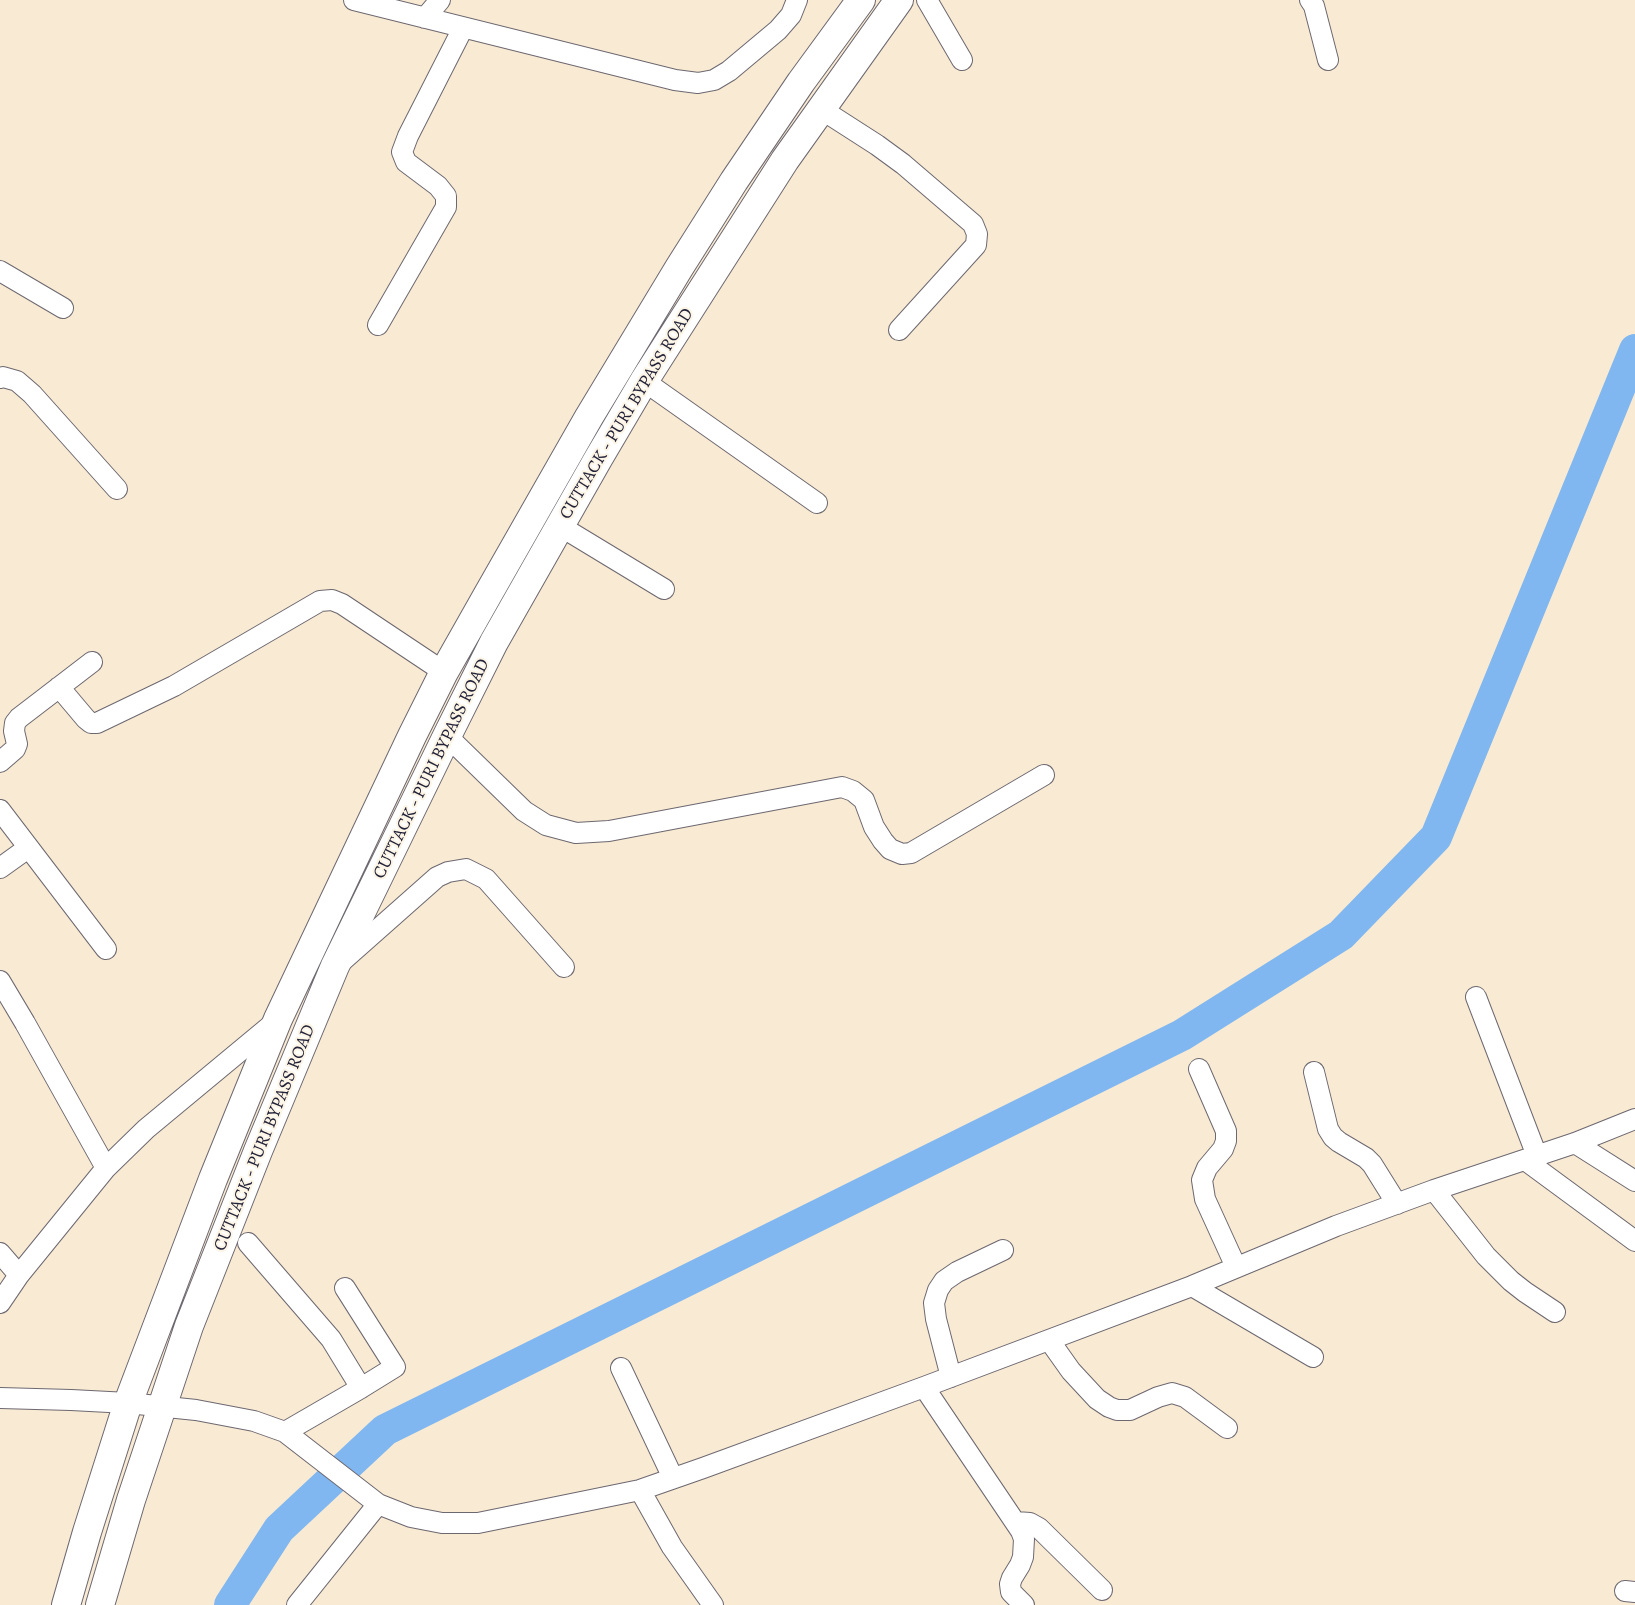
<!DOCTYPE html>
<html>
<head>
<meta charset="utf-8">
<style>
  body { margin:0 }
  canvas { display:block; background:#f8ead3 }
</style>
</head>
<body>
<canvas width="1635" height="1605"></canvas>
<script>
const context = document.querySelector('canvas').getContext('2d');
context.lineJoin = 'round';
function toPath(rows) {
  const path = new Path2D();
  for (const r of rows) {
    path.moveTo(r[0], r[1]);
    for (let i = 2; i < r.length; i += 2) path.lineTo(r[i], r[i + 1]);
  }
  return path;
}
function strokePath(path, color, width, dash) {
  context.strokeStyle = color;
  context.lineWidth = width;
  context.lineCap = dash ? 'butt' : 'round';
  context.setLineDash(dash || []);
  context.stroke(path);
}
function write(font, color, halo, rows, align = 'center') {
  context.font = font + ' Alegreya,serif';
  context.lineWidth = 4;
  context.setLineDash([]);
  context.textBaseline = 'middle';
  context.strokeStyle = halo;
  context.fillStyle = color;
  for (const [text, x, y, turn = 0] of rows) {
    context.save();
    context.translate(x, y);
    context.rotate((+turn || 0) * Math.PI / 180);
    context.textAlign = isNaN(turn) ? turn : align;
    if (halo) context.strokeText(text, 0, 0);
    context.fillText(text, 0, 0);
    context.restore();
  }
}
const river = toPath([
  [230,1605,279,1529,385,1430,1182,1035,1341,935,1436,837,1635,350]
]);
const minor = toPath([
  [354,0,675,80,698,83,714,80,729,71,778,30,791,15,797,0],
  [927,0,962,60],
  [1310,0,1314,6,1328,60],
  [425,18,440,0],
  [821,109,877,145,903,164,973,224,977,234,976,245,899,330],
  [0,271,63,308],
  [378,325,446,207,446,196,438,186,406,162,402,152,408,136,463,28],
  [0,378,3,377,17,381,32,394,117,489],
  [644,381,817,503],
  [560,526,664,589],
  [59,687,86,719,91,723,97,723,174,686,320,601,332,600,342,604,444,672],
  [447,736,524,811,546,825,576,833,609,831,842,787,853,791,864,800,874,827,883,841,890,849,902,854,911,853,1044,775],
  [0,762,15,749,17,744,14,731,15,723,19,718,92,662],
  [0,810,106,949],
  [0,868,28,848],
  [341,962,437,877,448,872,466,869,486,879,564,967],
  [0,981,25,1023,106,1168],
  [1476,997,1537,1156],
  [1199,1069,1226,1131,1226,1141,1223,1149,1207,1168,1202,1180,1205,1199,1236,1267],
  [1314,1072,1328,1129,1333,1137,1339,1142,1366,1158,1372,1164,1397,1204],
  [1575,1143,1635,1181],
  [1525,1160,1635,1241],
  [1434,1190,1486,1256,1511,1281,1525,1292,1555,1312],
  [248,1243,331,1339,361,1388],
  [0,1253,19,1275],
  [1192,1286,1313,1357],
  [0,1303,19,1275,106,1168,146,1129,275,1022],
  [1049,1340,1071,1371,1097,1399,1109,1407,1117,1410,1130,1410,1158,1397,1172,1393,1185,1397,1227,1428],
  [621,1368,673,1478],
  [951,1377,936,1319,934,1303,938,1290,944,1281,957,1272,1003,1250],
  [924,1387,1021,1531,1024,1539,1023,1557,1020,1565,1012,1578,1010,1584,1011,1592,1024,1605],
  [0,1398,71,1400,128,1403,196,1410,254,1421,285,1432,378,1504,411,1517,442,1523,478,1523,640,1490,703,1468,924,1387,1192,1286,1336,1226,1434,1190,1575,1143,1635,1119],
  [285,1432,361,1388,395,1367,345,1288],
  [640,1490,672,1547,713,1605],
  [1016,1522,1030,1523,1039,1528,1102,1590],
  [1625,1591,1635,1592],
  [297,1605,378,1504]
]);
const highway = toPath([
  [66,1605,87,1532,128,1403,213,1179,278,1019,412,736,444,672,487,596,589,417,679,268,734,181,801,82,861,0],
  [100,1605,131,1500,189,1326,258,1151,335,966,447,736,494,642,598,459,644,381,785,160,899,0]
]);
const streetNames = [
  ["CUTTACK - PURI BYPASS ROAD",627,414,-59],
  ["CUTTACK - PURI BYPASS ROAD",432,769,-64],
  ["CUTTACK - PURI BYPASS ROAD",265,1138,-68]
];
strokePath(river, '#81b7f0', 32);
strokePath(minor, '#6d6870', 22);
strokePath(highway, '#6d6870', 30);
strokePath(minor, '#fff', 20);
strokePath(highway, '#fff', 28);
write('18px', '#22223b', '#fcf5e5', streetNames);
</script>
</body>
</html>
